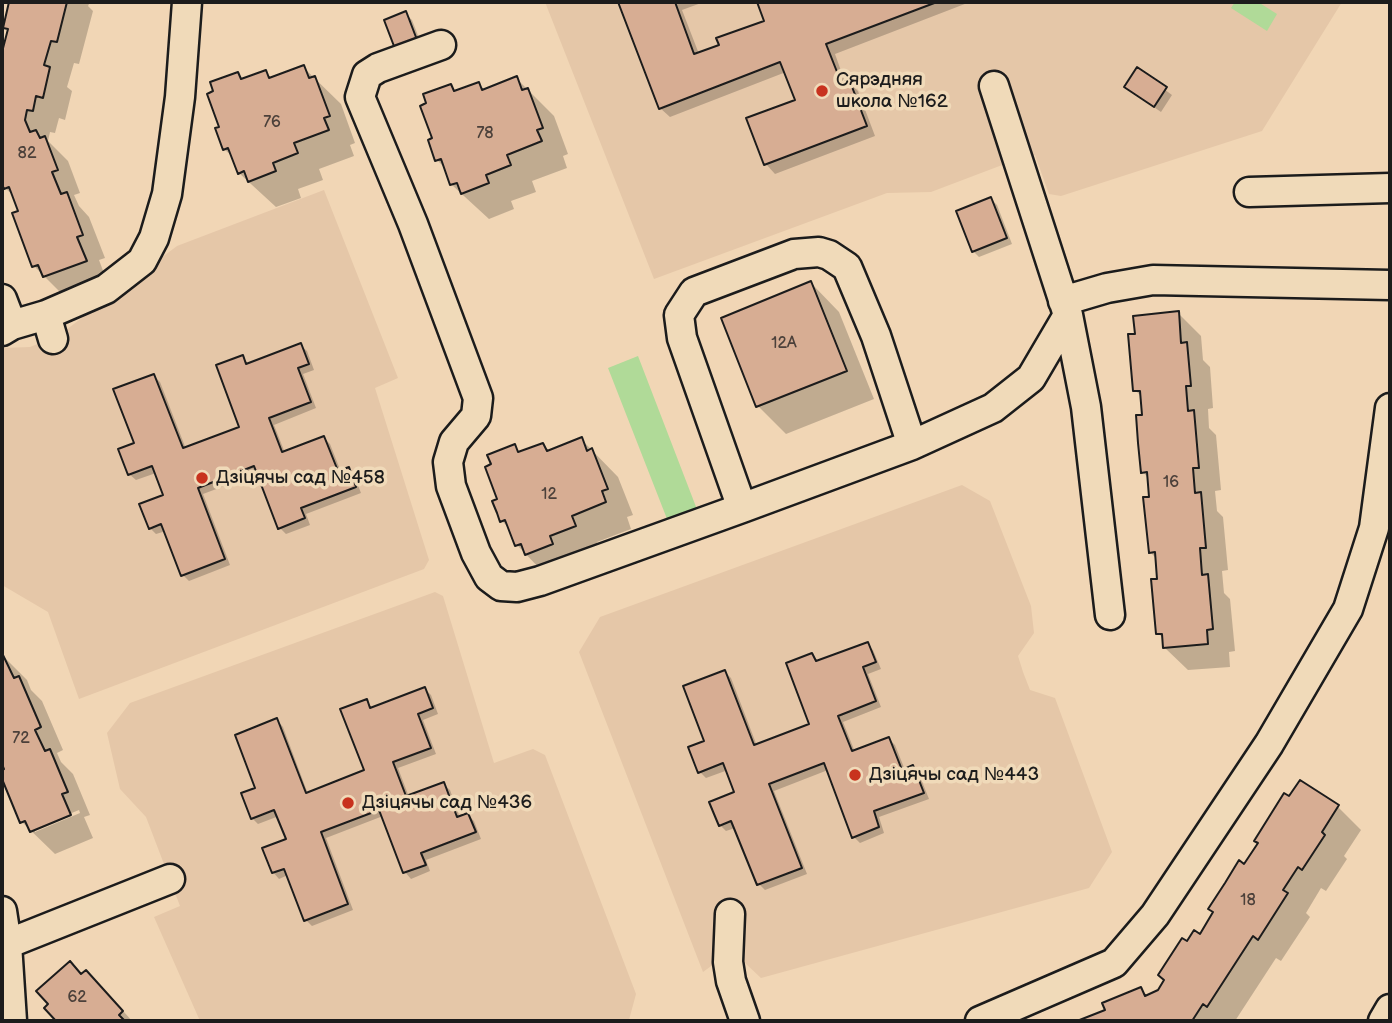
<!DOCTYPE html>
<html>
<head>
<meta charset="utf-8">
<style>
  body { margin:0 }
  #map { position:relative; width:1392px; height:1023px; overflow:hidden; background:#f1d6b5; font-family:"Balsamiq Sans",sans-serif }
  canvas { display:block }
  .frame { position:absolute; inset:0; border:4px solid #1c1c1c; pointer-events:none }
</style>
</head>
<body>
<div id="map">
<canvas width="1392" height="1023"></canvas>
<div class="frame"></div>
</div>
<script>
const context = document.querySelector('canvas').getContext('2d');
context.lineJoin = 'round';
function paint(path, color) {
  context.fillStyle = color;
  context.fill(path, 'evenodd');
}
function toPath(rows) {
  const path = new Path2D();
  for (const r of rows) {
    path.moveTo(r[0], r[1]);
    for (let i = 2; i < r.length; i += 2) path.lineTo(r[i], r[i + 1]);
  }
  return path;
}
function strokePath(path, color, width, dash) {
  context.strokeStyle = color;
  context.lineWidth = width;
  context.lineCap = dash ? 'butt' : 'round';
  context.setLineDash(dash || []);
  context.stroke(path);
}
function write(font, color, halo, rows, align = 'center') {
  context.font = font + ' "Balsamiq Sans",sans-serif';
  context.lineWidth = 7;
  context.setLineDash([]);
  context.textBaseline = 'middle';
  context.strokeStyle = halo;
  context.fillStyle = color;
  for (const [text, x, y, turn = 0] of rows) {
    context.save();
    context.translate(x, y);
    context.rotate((+turn || 0) * Math.PI / 180);
    context.textAlign = isNaN(turn) ? turn : align;
    if (halo) context.strokeText(text, 0, 0);
    context.fillText(text, 0, 0);
    context.restore();
  }
}
const built = toPath([
  [545,2,1342,2,1262,131,1061,196,1049,194,1035,155,1018,159,931,192,887,193,654,279],
  [324,190,398,378,375,388,429,560,424,569,79,699,48,612,2,585,2,348,30,347,58,336,177,246],
  [962,485,990,501,1031,606,1034,633,1018,656,1023,672,1030,690,1055,698,1112,852,1089,888,761,978,745,963,718,961,703,972,579,652,600,617],
  [435,592,443,596,494,763,533,749,545,755,636,994,629,1020,200,1021,154,917,180,906,146,817,120,789,107,733,130,703]
]);
const green = toPath([
  [1235,2,1258,2,1277,14,1267,31,1231,8],
  [638,356,698,512,669,524,608,368]
]);
const shadow = toPath([
  [11,2,90,2,88,6,93,11,79,64,74,63,67,87,72,91,65,120,59,118,55,133,50,132,48,141,68,161,80,193,74,195,79,206,89,217,105,258,99,260,108,284,67,299,34,266,20,212,15,197,5,188,2,179,2,54,4,54,9,32,4,27],
  [620,2,704,2,682,10,699,54,721,46,766,22,758,2,970,2,835,54,845,82,848,81,858,91,875,136,775,174,766,164,749,119,797,101,786,72,670,117,660,108],
  [405,13,412,20,424,51,398,53],
  [303,67,341,104,355,143,350,145,354,156,319,169,323,180,298,189,301,198,276,207,239,173,234,158,224,149,221,128,238,74,244,80,266,72,272,79],
  [1137,69,1172,95,1161,112,1132,92],
  [516,78,554,116,568,154,563,156,567,168,532,181,536,192,511,201,514,209,489,219,452,185,447,170,437,160,435,139,450,86,457,92,479,84,485,90],
  [991,199,997,205,1012,244,979,257,973,251],
  [811,283,839,312,874,399,786,434,758,406],
  [1178,313,1201,336,1203,360,1210,367,1213,408,1208,409,1209,428,1216,435,1221,490,1215,491,1217,511,1223,517,1228,570,1222,571,1224,593,1230,599,1235,651,1229,652,1230,667,1188,670,1165,648,1164,639,1158,633,1157,559,1150,552,1151,498,1149,479,1143,472,1142,397,1135,390,1137,336],
  [300,345,307,351,314,370,303,374,316,408,274,425,285,453,324,438,330,444,341,472,348,469,354,475,361,493,306,514,310,525,286,534,280,528,259,473,203,494,230,565,189,581,183,575,166,531,156,534,150,528,165,496,156,473,136,480,129,474,154,376,160,382,186,449,242,428,242,357,248,363],
  [581,439,618,477,633,515,627,517,631,529,597,542,601,553,543,572,517,545,511,530,502,521,499,500,515,447,521,453,543,445,550,451],
  [867,644,873,650,881,669,868,674,881,707,843,722,855,752,889,739,895,745,905,770,913,767,919,774,929,799,879,817,884,833,860,843,854,837,828,770,774,791,807,874,765,890,759,884,735,828,726,831,720,825,737,793,728,770,706,778,700,772,725,672,731,678,757,746,811,725,812,655,818,661],
  [2,655,27,680,31,690,42,701,63,750,57,753,61,762,73,774,90,815,84,817,93,838,55,854,22,822,2,775,2,772,6,770,2,760],
  [79,810,80,813,35,832,35,828],
  [425,689,431,695,438,714,423,720,436,754,398,768,409,797,443,784,450,790,460,818,468,815,474,821,481,839,426,860,430,871,411,879,405,872,383,816,326,838,353,910,312,926,306,920,288,875,279,879,273,872,288,840,279,816,258,824,252,818,257,789,277,720,283,727,308,794,366,771,367,701,373,709],
  [1300,782,1338,807,1361,830,1344,856,1347,859,1326,891,1321,888,1306,913,1310,917,1281,961,1276,958,1235,1021,1082,1021,1107,1011,1140,989,1148,996,1159,992,1188,944,1200,936],
  [86,972,109,995,132,1021,58,1021,46,1008]
]);
const building = toPath([
  [9,2,67,2,57,42,51,41,44,65,50,67,43,98,36,96,33,111,27,110,25,120,30,132,36,130,40,138,45,136,58,170,52,172,61,194,67,192,83,235,77,237,87,261,43,277,38,265,32,267,12,213,18,211,9,187,4,189,2,184,2,52,8,29,3,28,9,2],
  [618,2,675,2,694,54,719,45,716,38,764,21,757,2,937,2,826,44,841,82,849,79,867,126,764,165,746,118,795,100,780,62,659,109,618,2],
  [406,11,419,45,397,54,384,20,406,11],
  [304,65,309,78,315,76,330,116,324,118,329,130,294,143,298,153,273,163,276,171,248,182,244,171,238,174,228,148,223,150,215,128,219,127,207,94,213,91,210,82,238,72,241,79,266,70,269,78,304,65],
  [1137,67,1167,87,1154,107,1124,87,1137,67],
  [517,76,522,90,528,88,543,128,537,130,542,141,507,155,511,165,486,175,489,183,461,194,457,183,450,185,441,159,435,161,428,140,432,138,420,106,426,103,423,94,451,84,454,91,479,82,482,90,517,76],
  [991,197,1007,238,972,252,956,211,991,197],
  [811,281,847,371,756,407,721,318,811,281],
  [1179,311,1181,343,1187,342,1191,386,1186,386,1188,411,1194,410,1199,468,1193,468,1195,493,1201,492,1206,548,1200,548,1202,575,1208,574,1213,629,1207,630,1208,644,1163,648,1162,634,1156,634,1151,579,1157,579,1155,552,1149,553,1143,497,1149,497,1147,472,1141,473,1138,443,1136,415,1142,415,1140,391,1133,391,1128,334,1135,334,1133,316,1179,311],
  [301,343,309,364,298,368,311,402,269,418,282,452,324,436,338,471,349,467,356,487,301,508,305,518,278,529,254,466,198,488,225,559,181,576,161,524,149,529,139,504,163,495,152,466,128,475,118,449,134,443,113,389,154,374,183,448,239,427,216,365,243,355,246,364,301,343],
  [582,437,587,451,592,448,608,489,602,491,606,502,572,516,576,526,550,536,553,544,525,555,521,544,515,546,505,520,500,522,497,513,492,501,497,499,485,467,491,464,487,455,515,444,518,452,543,443,547,451,582,437],
  [868,642,876,662,863,667,876,701,838,716,852,751,889,737,902,770,913,765,924,793,874,811,879,827,852,838,824,763,769,784,802,868,757,885,731,821,719,826,709,802,734,792,723,763,698,773,688,747,704,741,683,686,725,670,754,745,809,724,786,663,812,653,816,661,868,642],
  [2,653,14,678,19,676,41,727,35,730,45,751,50,749,68,792,62,794,71,815,30,832,25,821,20,823,2,779,2,770,4,769,2,764,2,653],
  [425,687,433,708,418,714,431,748,393,762,406,796,444,782,457,817,468,813,476,832,421,853,426,865,403,873,379,810,321,832,348,904,304,921,284,869,272,873,262,848,286,839,274,810,251,819,241,793,255,788,235,735,277,718,306,793,364,770,340,709,367,699,370,708,425,687],
  [1300,780,1339,805,1322,832,1325,835,1302,870,1298,867,1283,890,1288,893,1258,940,1253,936,1207,1007,1203,1004,1192,1021,1077,1021,1105,1010,1102,1003,1141,987,1145,996,1158,990,1164,980,1158,975,1182,938,1187,941,1194,930,1200,934,1213,912,1208,909,1225,883,1239,860,1244,864,1258,843,1254,841,1284,793,1289,796,1300,780],
  [70,961,81,974,86,970,123,1011,119,1015,125,1021,56,1021,44,1008,48,1004,36,991,70,961]
]);
const minor = toPath([
  [441,45,378,68,367,75,360,97,413,224,478,398,476,416,454,442,448,462,451,486,476,553,489,577,501,586,517,587,540,581,742,508,912,445,993,408,1031,378,1068,315],
  [994,86,1068,315,1086,407,1110,615],
  [1249,192,1390,188],
  [2,299,12,325],
  [1063,301,1107,288,1153,280,1390,285],
  [46,315,106,289,142,261,154,238,167,194,180,97,187,2],
  [2,331,12,325,46,315,53,339],
  [742,508,682,338,679,315,694,292,794,254,819,252,829,255,847,267,876,336,912,445],
  [2,911,7,944,12,1021],
  [730,914,728,962,731,981,745,1021],
  [7,944,170,879],
  [980,1021,1114,963,1155,915,1269,744,1348,609,1374,528,1390,408],
  [1383,1021,1390,1009]
]);
const markers = [
  [822,91,7,"#c8321e"],
  [202,478,7,"#c8321e"],
  [855,775,7,"#c8321e"],
  [348,803,7,"#c8321e"]
];
const numberNames = [
  ["76",272,123],
  ["78",485,134],
  ["82",27,154],
  ["12А",784,344],
  ["16",1171,483],
  ["12",549,495],
  ["72",21,739],
  ["18",1248,901],
  ["62",77,998]
];
const poiNames = [
  ["Сярэдняя",836,80],
  ["школа №162",836,102],
  ["Дзіцячы сад №458",216,478],
  ["Дзіцячы сад №443",869,775],
  ["Дзіцячы сад №436",362,803]
];
paint(built, '#e5c7a8');
paint(green, '#b0da98');
paint(shadow, '#0003');
paint(building, '#d7ad93');
strokePath(building, '#1c1c1c', 2);
strokePath(minor, '#1c1c1c', 33);
strokePath(minor, '#f0dab9', 28);
for (const [x, y, r, color] of markers) {
  const dot = new Path2D();
  dot.arc(x, y, r, 0, 2 * Math.PI);
  context.fillStyle = color;
  context.fill(dot);
  strokePath(dot, '#f0dab9', 2.5);
}
write('16px', '#4b403a', null, numberNames);
write('19px', '#1c1c1c', '#f0dab9', poiNames, 'left');
</script>
</body>
</html>
